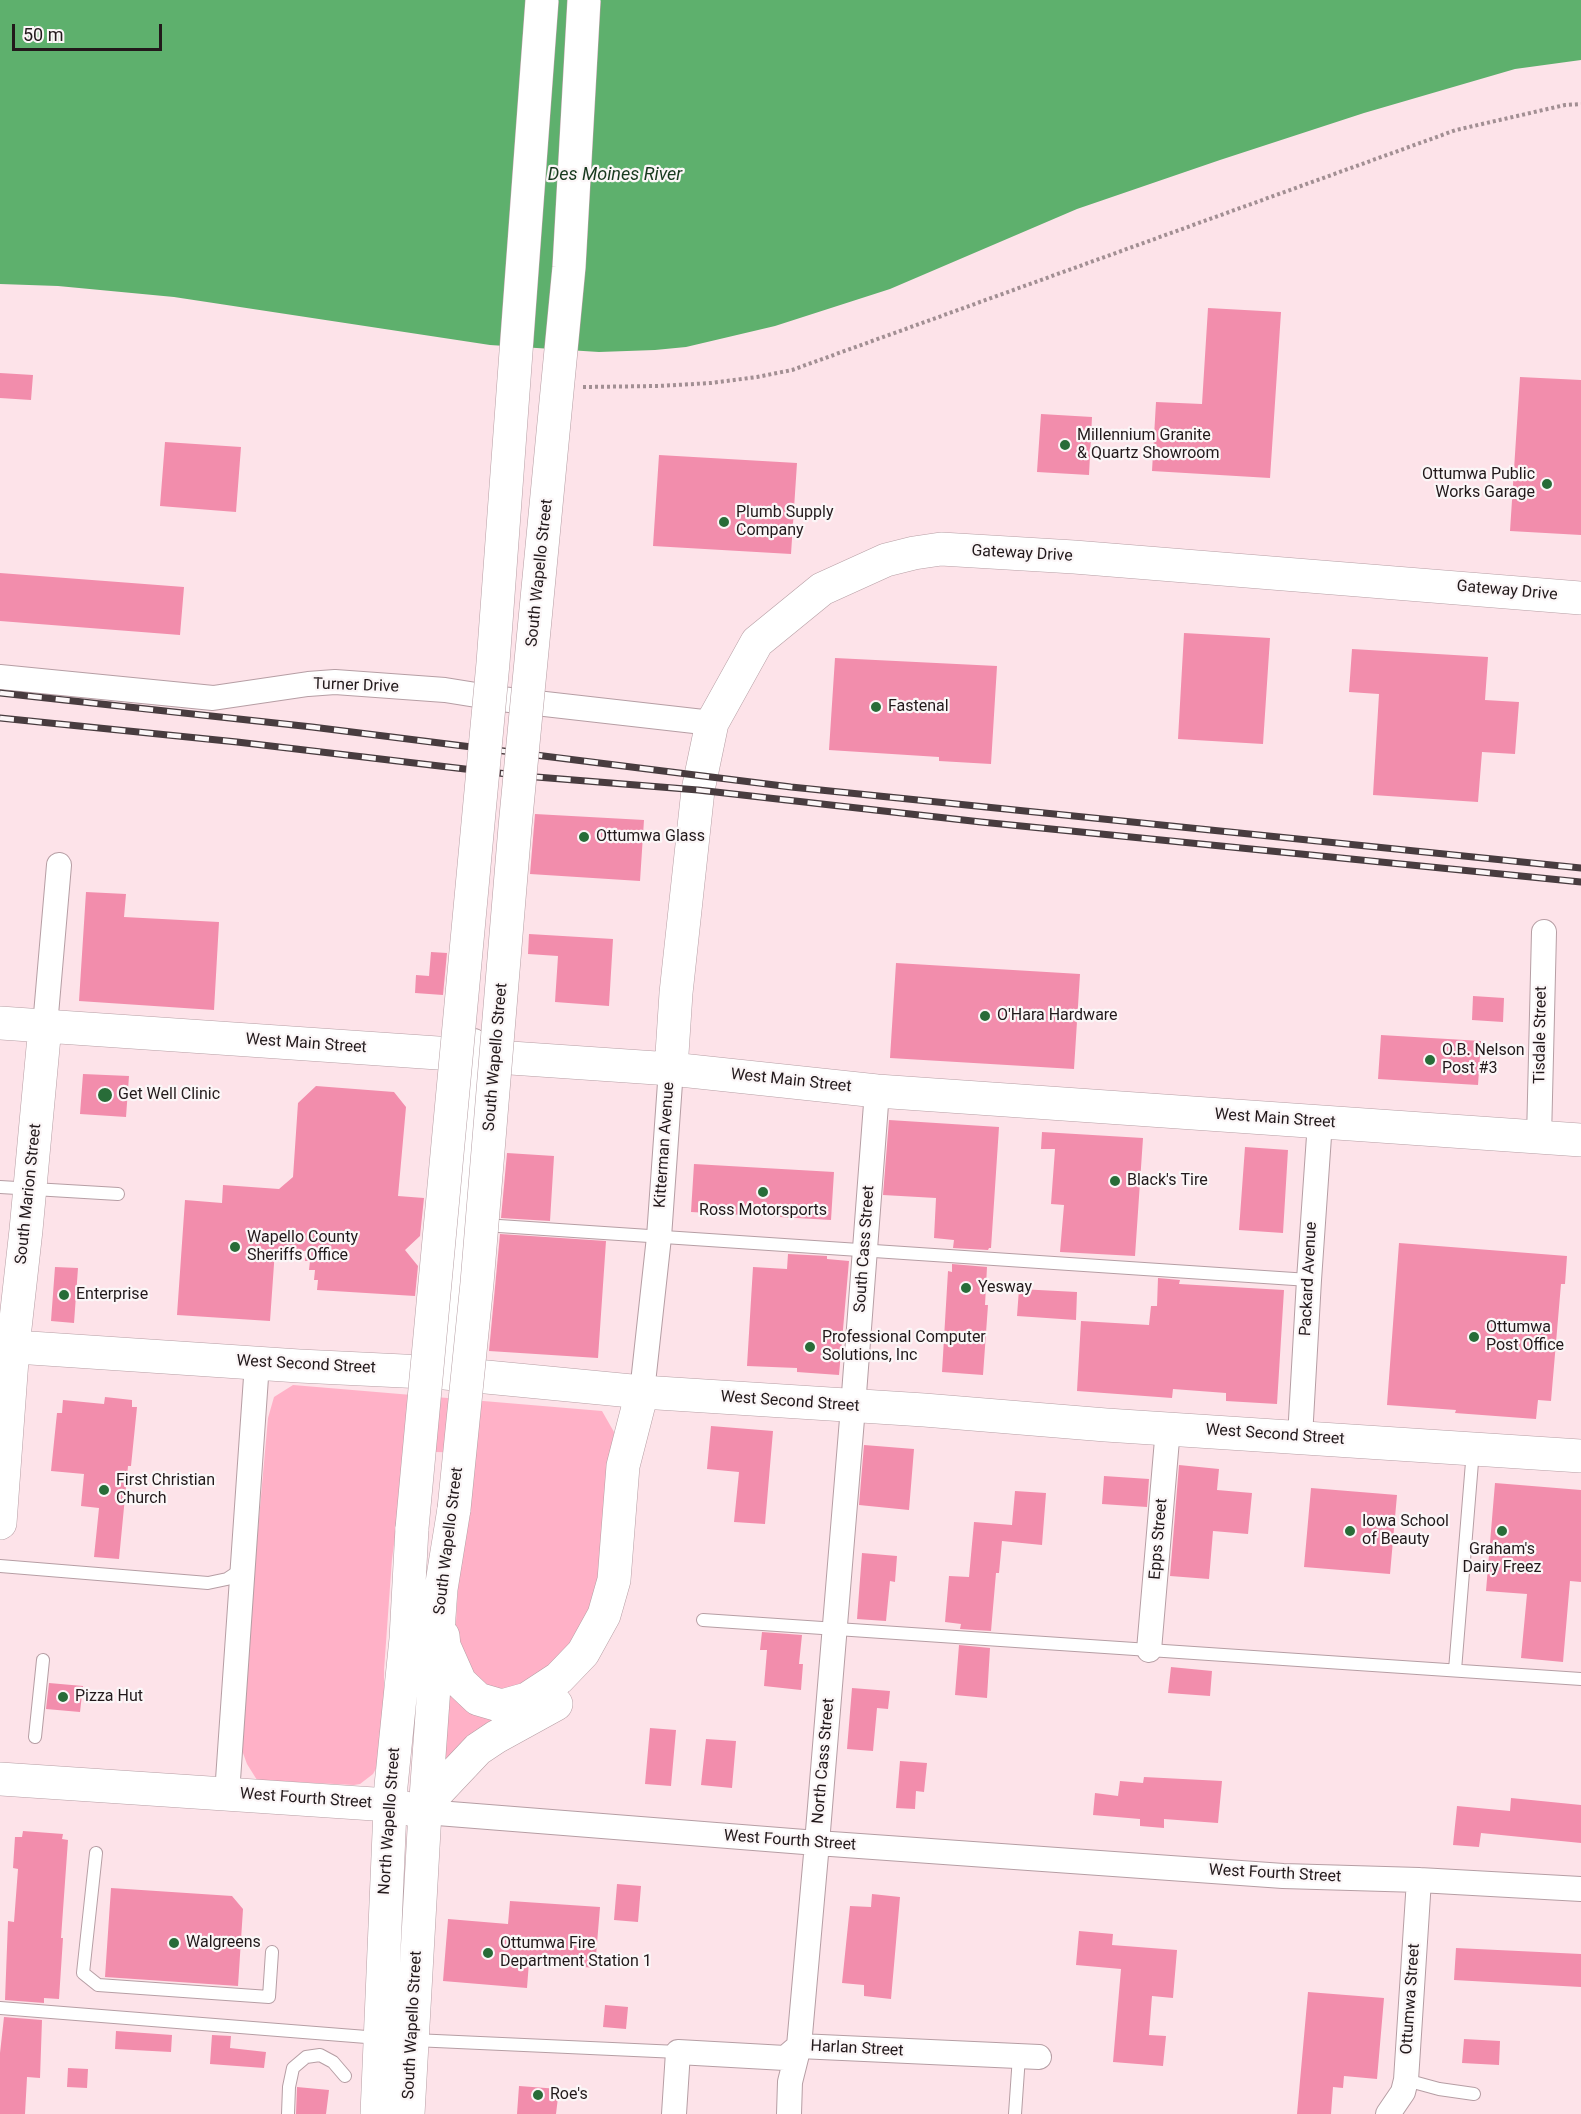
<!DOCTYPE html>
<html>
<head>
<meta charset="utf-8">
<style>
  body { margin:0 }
  #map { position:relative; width:1581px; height:2114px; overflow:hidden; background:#fde3e9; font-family:Roboto,sans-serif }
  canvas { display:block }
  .scale { position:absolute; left:12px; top:24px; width:150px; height:27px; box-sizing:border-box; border:3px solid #22191b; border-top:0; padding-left:8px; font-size:18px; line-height:21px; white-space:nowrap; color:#22191b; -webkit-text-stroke:4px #fbf6f7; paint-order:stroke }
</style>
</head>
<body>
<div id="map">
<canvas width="1581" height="2114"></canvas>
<div class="scale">50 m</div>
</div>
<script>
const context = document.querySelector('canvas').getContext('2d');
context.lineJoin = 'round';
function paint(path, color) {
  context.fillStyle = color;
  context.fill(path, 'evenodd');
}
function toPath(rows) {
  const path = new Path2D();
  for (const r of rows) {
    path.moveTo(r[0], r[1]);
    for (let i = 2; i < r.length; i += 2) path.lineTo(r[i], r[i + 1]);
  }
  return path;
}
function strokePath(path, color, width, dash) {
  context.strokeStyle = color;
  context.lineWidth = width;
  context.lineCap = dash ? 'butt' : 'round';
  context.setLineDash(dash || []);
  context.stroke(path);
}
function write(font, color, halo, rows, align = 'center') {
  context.font = font + ' Roboto,sans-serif';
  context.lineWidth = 4.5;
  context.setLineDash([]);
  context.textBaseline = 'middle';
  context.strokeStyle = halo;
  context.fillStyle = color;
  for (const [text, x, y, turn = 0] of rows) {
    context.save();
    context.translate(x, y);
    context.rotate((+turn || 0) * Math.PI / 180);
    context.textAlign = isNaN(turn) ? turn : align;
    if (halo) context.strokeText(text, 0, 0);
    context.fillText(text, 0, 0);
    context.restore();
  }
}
const green = toPath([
  [293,1385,602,1411,614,1432,605,1568,588,1622,554,1664,508,1692,476,1682,455,1638,466,1453,407,1451,392,1559,384,1670,384,1742,380,1761,373,1774,360,1784,354,1785,257,1780,247,1764,239,1742,268,1418,274,1397],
  [448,1691,509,1716,445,1770]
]);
const water = toPath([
  [0,0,1581,0,1581,60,1515,69,1364,113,1220,160,1077,209,890,289,775,326,686,347,655,350,599,352,490,345,174,297,58,286,0,284]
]);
const building = toPath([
  [1208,308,1281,312,1270,478,1152,471,1156,402,1202,404],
  [0,373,33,375,31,400,0,398],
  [1520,377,1581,380,1581,535,1510,531],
  [1041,414,1092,417,1089,475,1037,472],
  [165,442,241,447,236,512,160,506],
  [659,455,797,463,791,554,653,546],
  [0,573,184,587,180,635,0,621],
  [1184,633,1270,638,1263,744,1178,739],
  [1352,649,1488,657,1485,700,1519,702,1515,754,1482,752,1478,802,1373,795,1379,694,1349,692],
  [835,658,997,666,991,764,939,761,939,757,829,750],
  [535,814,644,820,640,881,530,874],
  [86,892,126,894,124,917,219,922,214,1010,79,1001],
  [529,934,613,939,609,1006,555,1002,558,956,528,954],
  [431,952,447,953,443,995,415,993,416,975,429,976],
  [896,963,1080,974,1074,1069,890,1058],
  [1473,996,1504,998,1503,1022,1472,1020],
  [1381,1035,1481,1041,1478,1085,1378,1079],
  [83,1074,129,1076,126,1117,80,1114],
  [316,1086,394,1092,406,1107,398,1196,424,1198,420,1236,405,1250,418,1266,415,1296,317,1290,318,1280,314,1280,315,1270,309,1270,310,1261,305,1261,306,1251,275,1250,270,1321,177,1315,185,1200,222,1203,223,1185,279,1189,293,1177,298,1103],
  [889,1120,999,1127,991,1248,989,1248,988,1250,953,1248,954,1240,934,1238,936,1198,883,1195],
  [1042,1132,1143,1138,1135,1256,1060,1252,1064,1205,1051,1204,1055,1149,1041,1149],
  [1245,1147,1288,1150,1283,1233,1239,1230],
  [507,1153,554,1156,550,1221,501,1218],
  [694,1164,834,1172,831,1220,691,1212],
  [500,1234,606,1241,598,1358,489,1351],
  [1399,1243,1567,1256,1565,1284,1561,1284,1551,1401,1538,1400,1536,1419,1455,1413,1456,1410,1387,1405],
  [788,1254,827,1256,827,1259,849,1261,839,1375,797,1372,797,1368,747,1366,753,1267,787,1269],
  [952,1264,987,1267,985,1305,988,1305,983,1375,942,1372,948,1271,952,1272],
  [55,1267,78,1268,74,1323,51,1321],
  [1158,1278,1180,1280,1179,1284,1284,1290,1277,1404,1226,1401,1226,1393,1173,1389,1172,1398,1077,1391,1081,1321,1149,1325,1151,1306,1157,1306],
  [1019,1289,1077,1292,1076,1320,1017,1316],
  [105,1397,132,1400,132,1407,137,1407,131,1466,128,1466,119,1559,94,1557,99,1508,81,1506,84,1474,51,1471,57,1413,62,1413,63,1400,104,1404],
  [711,1426,773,1431,765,1524,734,1522,739,1472,707,1469],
  [864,1445,914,1449,909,1510,859,1505],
  [1179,1465,1219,1469,1217,1490,1252,1493,1248,1534,1213,1531,1209,1579,1170,1576],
  [1104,1476,1149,1479,1147,1507,1102,1504],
  [1495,1483,1581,1490,1581,1582,1570,1581,1563,1662,1521,1658,1527,1594,1486,1591],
  [1311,1488,1397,1495,1390,1574,1304,1567],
  [1015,1491,1046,1493,1042,1545,1002,1541,999,1573,996,1573,991,1631,960,1629,961,1624,945,1622,949,1576,969,1577,974,1522,1012,1525],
  [862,1553,897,1556,895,1582,890,1581,886,1621,857,1619],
  [762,1632,802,1635,799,1664,803,1664,801,1690,764,1686,767,1650,760,1650],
  [959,1645,990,1648,987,1698,955,1695],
  [1171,1667,1212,1671,1210,1696,1168,1693],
  [49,1683,83,1686,80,1712,46,1709],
  [852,1688,890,1691,888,1709,877,1708,873,1751,847,1749],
  [650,1728,676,1730,671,1786,645,1784],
  [706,1739,736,1741,732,1788,701,1785],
  [900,1761,927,1763,924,1792,916,1791,915,1809,896,1808],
  [1144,1777,1222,1781,1218,1823,1164,1819,1164,1828,1140,1826,1140,1819,1093,1815,1095,1793,1118,1796,1120,1781,1143,1783],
  [1511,1798,1581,1805,1581,1843,1481,1833,1479,1847,1453,1845,1457,1806,1510,1811],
  [23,1831,63,1834,62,1839,68,1840,61,1938,63,1938,59,1999,44,1998,44,2003,5,2000,8,1921,14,1922,18,1869,13,1868,15,1837,22,1837],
  [617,1884,641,1886,638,1922,614,1920],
  [111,1888,232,1896,243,1909,238,1986,105,1977],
  [872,1894,900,1897,891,1999,864,1996,864,1985,842,1983,850,1906,871,1907],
  [510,1901,600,1907,595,1968,529,1962,527,1988,443,1981,448,1919,508,1924],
  [1079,1931,1113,1934,1112,1945,1177,1950,1173,1998,1152,1996,1149,2035,1166,2036,1163,2066,1113,2062,1121,1969,1076,1965],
  [1456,1948,1581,1954,1581,1987,1454,1980],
  [1308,1992,1384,1998,1377,2079,1344,2076,1343,2088,1333,2087,1331,2114,1297,2114],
  [605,2005,628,2007,626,2029,603,2027],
  [4,2017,42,2020,40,2078,27,2077,25,2114,0,2114,0,2053],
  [116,2031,172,2035,171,2052,115,2049],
  [212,2035,231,2036,230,2048,266,2052,264,2068,210,2064],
  [1464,2039,1500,2041,1499,2065,1462,2063],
  [68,2068,88,2069,87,2088,67,2087],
  [519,2086,559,2089,556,2114,517,2114],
  [297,2087,329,2090,326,2114,296,2114]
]);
const path = toPath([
  [583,387,658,386,711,383,757,377,792,370,1456,130,1565,105,1581,104]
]);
const lane = toPath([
  [0,1187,118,1194],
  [484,1225,1309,1280],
  [0,1566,208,1583,227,1579,242,1569],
  [703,1620,1581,1679],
  [1455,1670,1473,1450],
  [35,1737,43,1660],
  [96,1853,83,1973,98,1985,269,1997,272,1952],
  [0,2008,379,2038],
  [414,2040,678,2052],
  [1404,2083,1406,2080,1439,2089,1474,2094],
  [288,2114,289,2087,293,2068,306,2057,320,2055,333,2062,345,2076],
  [1015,2114,1019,2056]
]);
const street = toPath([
  [0,677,213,698,308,684,335,682,445,690,501,699,712,723],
  [45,1026,59,865],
  [1539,1138,1544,932],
  [445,1373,474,1041],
  [642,1392,659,1237,671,1069],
  [1300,1437,1309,1280,1320,1122],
  [1149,1650,1168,1428],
  [227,1794,257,1363],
  [425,1812,817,1843,1283,1876,1419,1880,1581,1889],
  [674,2114,678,2052,785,2058,799,2046,1039,2057],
  [789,2114,790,2082,799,2046,817,1843,853,1407,877,1091],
  [1388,2114,1403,2092,1406,2080,1419,1880]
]);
const secondary = toPath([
  [0,1023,671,1069,877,1091,1581,1140],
  [671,1069,676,993,698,790,712,723,757,642,822,589,886,560,914,553,941,549,1074,557,1581,598],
  [0,1346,299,1366,445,1373,642,1392,924,1410,1106,1425,1581,1456],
  [0,1523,13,1346,26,1230,45,1026],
  [0,1779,389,1805,425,1812]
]);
const highway = toPath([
  [443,1636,444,1646,460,1682,478,1699,502,1706,527,1699,559,1678,583,1653,604,1615,614,1580,623,1466,642,1392],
  [426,1804,478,1749,496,1737,556,1704],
  [377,2114,391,1786,406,1639,412,1528],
  [408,2114,425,1812,441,1589,454,1509]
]);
const rail = toPath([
  [0,693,312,727,791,787,1581,868],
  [0,718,237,742,524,776,698,790,981,822,1581,882]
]);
const highwayBridge = toPath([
  [454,1509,477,1283,515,827,569,267,584,0],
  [412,1528,493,663,542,0]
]);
const markers = [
  [1065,445,6,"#286c38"],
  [1547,484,6,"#286c38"],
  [724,522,6,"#286c38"],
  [876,707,6,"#286c38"],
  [584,837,6,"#286c38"],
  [985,1016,6,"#286c38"],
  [1430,1060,6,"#286c38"],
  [105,1095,8,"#286c38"],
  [1115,1181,6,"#286c38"],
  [763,1192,6,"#286c38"],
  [235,1247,6,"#286c38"],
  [966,1288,6,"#286c38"],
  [64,1295,6,"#286c38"],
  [1474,1337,6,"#286c38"],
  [810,1347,6,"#286c38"],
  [104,1490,6,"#286c38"],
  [1350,1531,6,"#286c38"],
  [1502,1531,6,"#286c38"],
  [63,1697,6,"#286c38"],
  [174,1943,6,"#286c38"],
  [488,1953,6,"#286c38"],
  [538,2095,6,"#286c38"]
];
const poiNames = [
  ["Millennium Granite",1077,436],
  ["& Quartz Showroom",1077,454],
  ["Ottumwa Public",1535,475,"right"],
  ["Works Garage",1535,493,"right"],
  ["Plumb Supply",736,513],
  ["Company",736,531],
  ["Fastenal",888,707],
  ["Ottumwa Glass",596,837],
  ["O'Hara Hardware",997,1016],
  ["O.B. Nelson",1442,1051],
  ["Post #3",1442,1069],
  ["Get Well Clinic",118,1095],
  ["Black's Tire",1127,1181],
  ["Ross Motorsports",763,1211,"center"],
  ["Wapello County",247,1238],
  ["Sheriffs Office",247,1256],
  ["Yesway",978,1288],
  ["Enterprise",76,1295],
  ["Ottumwa",1486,1328],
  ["Post Office",1486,1346],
  ["Professional Computer",822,1338],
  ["Solutions, Inc",822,1356],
  ["First Christian",116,1481],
  ["Church",116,1499],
  ["Iowa School",1362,1522],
  ["of Beauty",1362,1540],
  ["Graham's",1502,1550,"center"],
  ["Dairy Freez",1502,1568,"center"],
  ["Pizza Hut",75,1697],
  ["Walgreens",186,1943],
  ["Ottumwa Fire",500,1944],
  ["Department Station 1",500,1962],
  ["Roe's",550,2095]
];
const streetNames = [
  ["Gateway Drive",1022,554,3],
  ["South Wapello Street",540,573,-84],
  ["Gateway Drive",1507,591,5],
  ["Turner Drive",356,686,2],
  ["Tisdale Street",1541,1035,-89],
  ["West Main Street",306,1044,4],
  ["South Wapello Street",496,1057,-85],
  ["West Main Street",791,1081,6],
  ["West Main Street",1275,1119,4],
  ["Kitterman Avenue",665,1145,-86],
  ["South Marion Street",29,1194,-84],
  ["South Cass Street",865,1249,-86],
  ["Packard Avenue",1309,1279,-87],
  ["West Second Street",306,1365,3],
  ["West Second Street",790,1402,4],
  ["West Second Street",1275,1435,4],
  ["Epps Street",1159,1539,-85],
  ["South Wapello Street",449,1541,-83],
  ["North Cass Street",824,1761,-85],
  ["West Fourth Street",306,1799,4],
  ["North Wapello Street",390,1821,-86],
  ["West Fourth Street",790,1841,4],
  ["West Fourth Street",1275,1874,3],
  ["Ottumwa Street",1411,1999,-86],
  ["South Wapello Street",413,2025,-87],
  ["Harlan Street",857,2049,3]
];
const waterNames = [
  ["Des Moines River",615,175]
];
paint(green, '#ffb1c7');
paint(water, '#5eb06d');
paint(building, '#f28dac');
strokePath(lane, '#b69ea4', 14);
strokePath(street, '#b69ea4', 26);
strokePath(secondary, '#b69ea4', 34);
strokePath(highway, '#b69ea4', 34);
strokePath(path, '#a28f93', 4, [3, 3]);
strokePath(lane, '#fff', 12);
strokePath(street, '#fff', 24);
strokePath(secondary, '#fff', 33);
strokePath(highway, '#fff', 33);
strokePath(rail, '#483c3f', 7);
strokePath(rail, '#fbf6f7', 4.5, [14]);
strokePath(highwayBridge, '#b69ea4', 34, []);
strokePath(highwayBridge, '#fff', 33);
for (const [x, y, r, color] of markers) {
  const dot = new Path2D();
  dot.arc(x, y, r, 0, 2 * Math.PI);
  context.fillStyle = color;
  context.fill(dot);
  strokePath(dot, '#fbf6f7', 2);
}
write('16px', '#22191b', '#fbf6f7', poiNames, 'left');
write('16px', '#22191b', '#fbf6f7', streetNames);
write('italic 18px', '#17391e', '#fbf6f7', waterNames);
</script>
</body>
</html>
